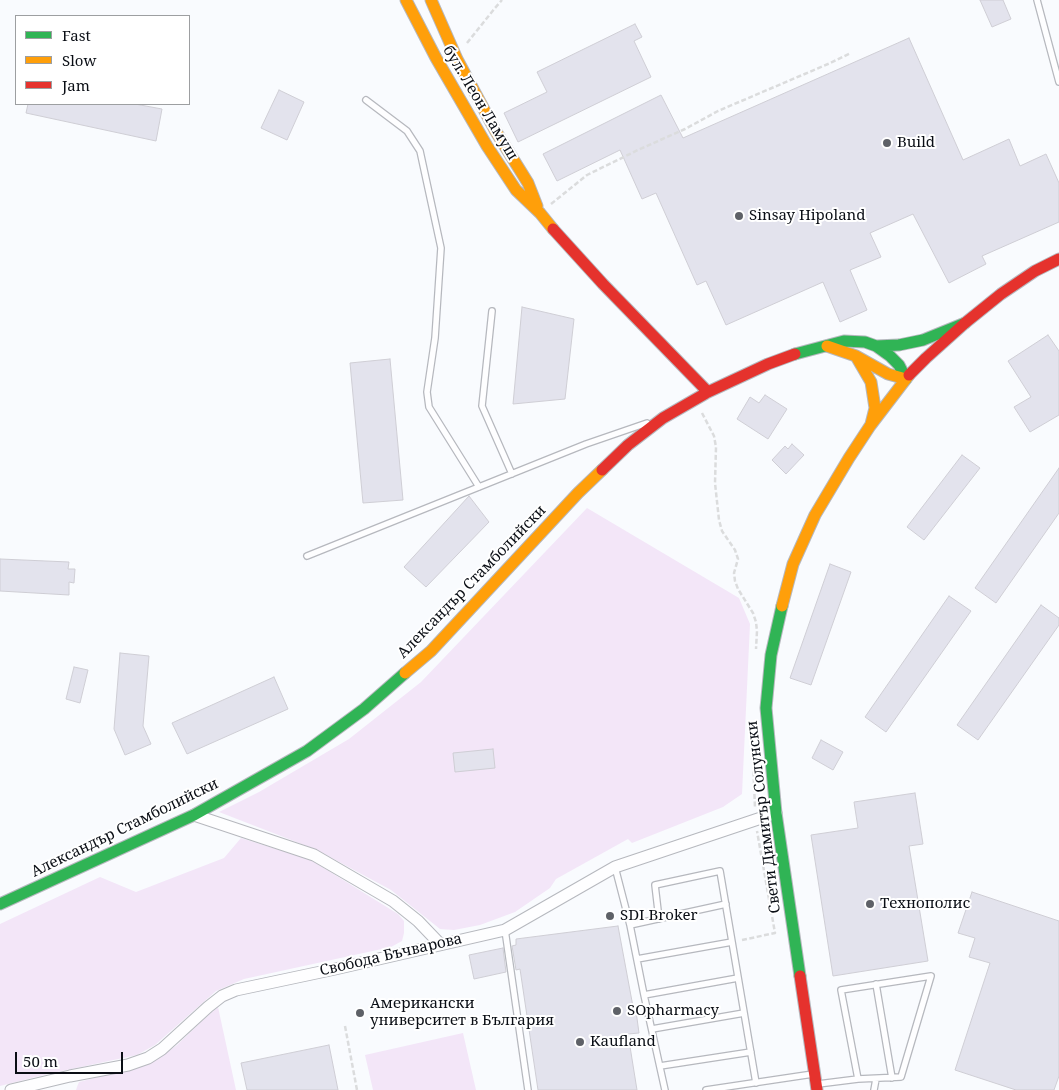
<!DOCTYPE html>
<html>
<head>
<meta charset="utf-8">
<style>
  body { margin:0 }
  #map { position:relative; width:1059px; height:1090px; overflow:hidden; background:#f9fbfe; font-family:"Noto Serif",serif }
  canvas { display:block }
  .legend { position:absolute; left:15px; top:15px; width:175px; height:90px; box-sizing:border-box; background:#fff; border:1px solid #9d9fa1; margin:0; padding:6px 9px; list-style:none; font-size:15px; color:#0a0e15 }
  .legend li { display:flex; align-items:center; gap:10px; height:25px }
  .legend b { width:25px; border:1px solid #9d9fa1 }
  .scale { position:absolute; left:15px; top:1052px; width:108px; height:22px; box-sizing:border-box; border:2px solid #0a0e15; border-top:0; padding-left:6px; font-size:15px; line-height:18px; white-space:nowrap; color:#0a0e15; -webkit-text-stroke:4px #fff; paint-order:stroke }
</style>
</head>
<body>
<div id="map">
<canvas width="1059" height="1090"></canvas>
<ul class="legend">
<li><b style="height:6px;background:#30b455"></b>Fast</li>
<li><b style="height:6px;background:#ff9f0a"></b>Slow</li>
<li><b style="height:6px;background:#e5322d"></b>Jam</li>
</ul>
<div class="scale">50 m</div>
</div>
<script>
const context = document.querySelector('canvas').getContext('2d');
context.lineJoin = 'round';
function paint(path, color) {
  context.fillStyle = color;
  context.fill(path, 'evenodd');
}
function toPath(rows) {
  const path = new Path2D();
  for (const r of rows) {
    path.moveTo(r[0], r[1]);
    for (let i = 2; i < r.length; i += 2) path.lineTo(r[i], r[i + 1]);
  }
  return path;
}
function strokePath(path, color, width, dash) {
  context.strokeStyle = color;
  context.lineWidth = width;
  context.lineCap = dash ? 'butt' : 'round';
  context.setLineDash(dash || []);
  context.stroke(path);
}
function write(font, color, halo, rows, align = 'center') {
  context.font = font + ' "Noto Serif",serif';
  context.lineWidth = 4;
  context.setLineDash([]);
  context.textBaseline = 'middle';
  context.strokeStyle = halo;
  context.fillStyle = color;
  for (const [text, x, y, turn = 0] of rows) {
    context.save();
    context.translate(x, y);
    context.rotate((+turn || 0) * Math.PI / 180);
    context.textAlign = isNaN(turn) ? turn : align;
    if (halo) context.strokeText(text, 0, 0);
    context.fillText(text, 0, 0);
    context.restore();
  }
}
const green = toPath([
  [587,508,739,598,750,624,742,794,723,807,632,843,628,839,556,879,550,888,515,912,480,925,454,930,440,929,391,890,317,850,219,812,259,792,349,739,421,682],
  [241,838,311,860,398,914,404,921,404,933,402,941,391,947,244,979,216,991,155,1045,137,1055,48,1074,0,1086,0,924,100,877,136,892,224,858],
  [218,1007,236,1090,76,1090,77,1087,79,1082,148,1064,161,1057,177,1045,203,1020],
  [463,1033,476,1090,373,1090,365,1055]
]);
const building = toPath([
  [980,0,1003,0,1011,19,992,27,980,0],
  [635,24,642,37,634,41,651,77,518,142,504,113,547,92,537,72,635,24],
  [909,38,963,160,1009,139,1020,166,1046,154,1059,183,1059,222,982,256,986,264,949,283,913,214,870,233,881,257,850,270,867,310,840,322,823,282,726,325,706,281,697,285,656,193,642,199,620,150,557,181,543,154,661,95,683,138,909,38],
  [279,90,304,102,287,140,261,128,279,90],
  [28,104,135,104,162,109,156,141,26,113,28,104],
  [522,307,574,319,565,399,513,404,522,307],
  [1048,335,1059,351,1059,415,1030,432,1014,407,1031,397,1008,361,1048,335],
  [390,359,403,500,363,503,350,363,390,359],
  [765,395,787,409,768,439,737,419,750,397,759,403,765,395],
  [792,444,804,455,786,474,772,460,785,446,788,449,792,444],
  [962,455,980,468,924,540,907,527,962,455],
  [1059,468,1059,513,996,603,975,588,1059,468],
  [469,496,489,522,426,587,404,567,469,496],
  [0,559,69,562,68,569,75,569,74,583,69,582,69,595,0,591,0,559],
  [830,564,851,572,811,685,790,678,830,564],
  [949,596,971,611,886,732,865,717,949,596],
  [1041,605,1059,618,1059,625,978,740,957,725,1041,605],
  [120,653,149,656,143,726,151,744,125,755,114,729,120,653],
  [74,667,88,670,80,703,66,699,74,667],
  [274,677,288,709,187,754,172,723,274,677],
  [821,740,843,752,833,770,812,758,821,740],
  [493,749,495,768,455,772,453,753,493,749],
  [915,793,923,844,909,846,928,961,833,976,811,835,858,828,854,802,915,793],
  [972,892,1059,921,1059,1076,1054,1090,1016,1090,955,1070,990,963,969,957,975,938,958,933,972,892],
  [618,926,634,1012,636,1011,639,1033,628,1034,637,1090,538,1090,520,969,516,970,512,946,516,945,516,939,618,926],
  [503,948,506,972,474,979,469,955,503,948],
  [329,1045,338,1090,247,1090,241,1063,329,1045]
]);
const path = toPath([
  [467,43,495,8,502,0],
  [551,204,587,175,638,150,685,129,718,111,828,64,851,53],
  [702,413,714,436,716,447,715,483,719,520,722,531,735,550,738,559,734,573,735,581,738,589,753,613,756,622,757,631,756,649],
  [752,734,755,808],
  [742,940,775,933,757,831],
  [345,1026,357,1090]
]);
const lane = toPath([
  [1037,0,1059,82],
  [366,100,407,131,420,151,441,248,435,338,427,392,429,407,479,487],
  [492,311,482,406,512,474],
  [307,556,586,444,647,423],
  [615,867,630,925,644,995,665,1090],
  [659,919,655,885,720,871,756,1083],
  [630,925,726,904],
  [505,930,528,1090],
  [637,959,732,942],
  [876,984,892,1078],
  [644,995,738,978],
  [652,1029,744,1013],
  [660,1066,751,1052],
  [818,1084,858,1079,901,1077,931,976,841,990,858,1079],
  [706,1090,813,1074],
  [874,1090,876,1079]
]);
const street = toPath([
  [194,815,314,855,393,901,418,921,440,944],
  [11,1090,70,1076,128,1065,148,1058,162,1049,208,1007,222,996,236,990,335,969,505,930,615,867,776,813]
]);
const fast = toPath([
  [876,346,890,356,899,365,906,379],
  [795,354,844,341,865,342,876,346,899,345,923,340,965,323],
  [782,606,771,655,766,708,776,813,800,976],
  [0,904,194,815,307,751,364,709,405,673]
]);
const slow = toPath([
  [406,0,436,58,487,146,516,190,540,213,553,229],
  [431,0,457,59,495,130,528,183,537,206],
  [827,346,856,356,888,374,906,379],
  [857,358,871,382,875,408,871,424],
  [782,606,793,564,815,515,849,458,870,426,909,375],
  [405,673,431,651,578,493,602,470]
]);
const jam = toPath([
  [553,229,603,284,708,392],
  [909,375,926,358,965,323,1001,294,1035,271,1059,259],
  [602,470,628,445,663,418,708,392,768,364,795,354],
  [800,976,817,1090]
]);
const markers = [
  [887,143,5,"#5e6167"],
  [739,216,5,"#5e6167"],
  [870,904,5,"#5e6167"],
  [610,916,5,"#5e6167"],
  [617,1011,5,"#5e6167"],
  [360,1013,5,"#5e6167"],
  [580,1042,5,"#5e6167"]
];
const streetNames = [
  ["бул. Леон Ламуш",480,103,59],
  ["Александър Стамболийски",472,582,-46],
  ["Свети Димитър Солунски",764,817,-97],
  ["Александър Стамболийски",125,828,-26],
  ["Свобода Бъчварова",391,955,-13]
];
const poiNames = [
  ["Build",897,143],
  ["Sinsay Hipoland",749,216],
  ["Технополис",880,904],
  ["SDI Broker",620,916],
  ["Американски",370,1004],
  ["университет в България",370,1021],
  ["SOpharmacy",627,1011],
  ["Kaufland",590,1042]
];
paint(green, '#f3e6f8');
paint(building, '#e3e3ed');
strokePath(building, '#cfced5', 1);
strokePath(lane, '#b6b8be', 8);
strokePath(street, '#b6b8be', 13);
strokePath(fast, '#b6b8be', 13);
strokePath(slow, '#b6b8be', 13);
strokePath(jam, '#b6b8be', 13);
strokePath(path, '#dbdcdd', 2.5, [5, 2.5]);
strokePath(lane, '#fefeff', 5.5);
strokePath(street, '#fefeff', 11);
strokePath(fast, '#30b455', 11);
strokePath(slow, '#ff9f0a', 11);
strokePath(jam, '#e5322d', 11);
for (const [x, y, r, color] of markers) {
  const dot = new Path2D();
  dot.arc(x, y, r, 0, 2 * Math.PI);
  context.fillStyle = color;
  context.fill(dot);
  strokePath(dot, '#fff', 2);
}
write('15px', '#0a0e15', '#fff', streetNames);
write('15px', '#0a0e15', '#fff', poiNames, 'left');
</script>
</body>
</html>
